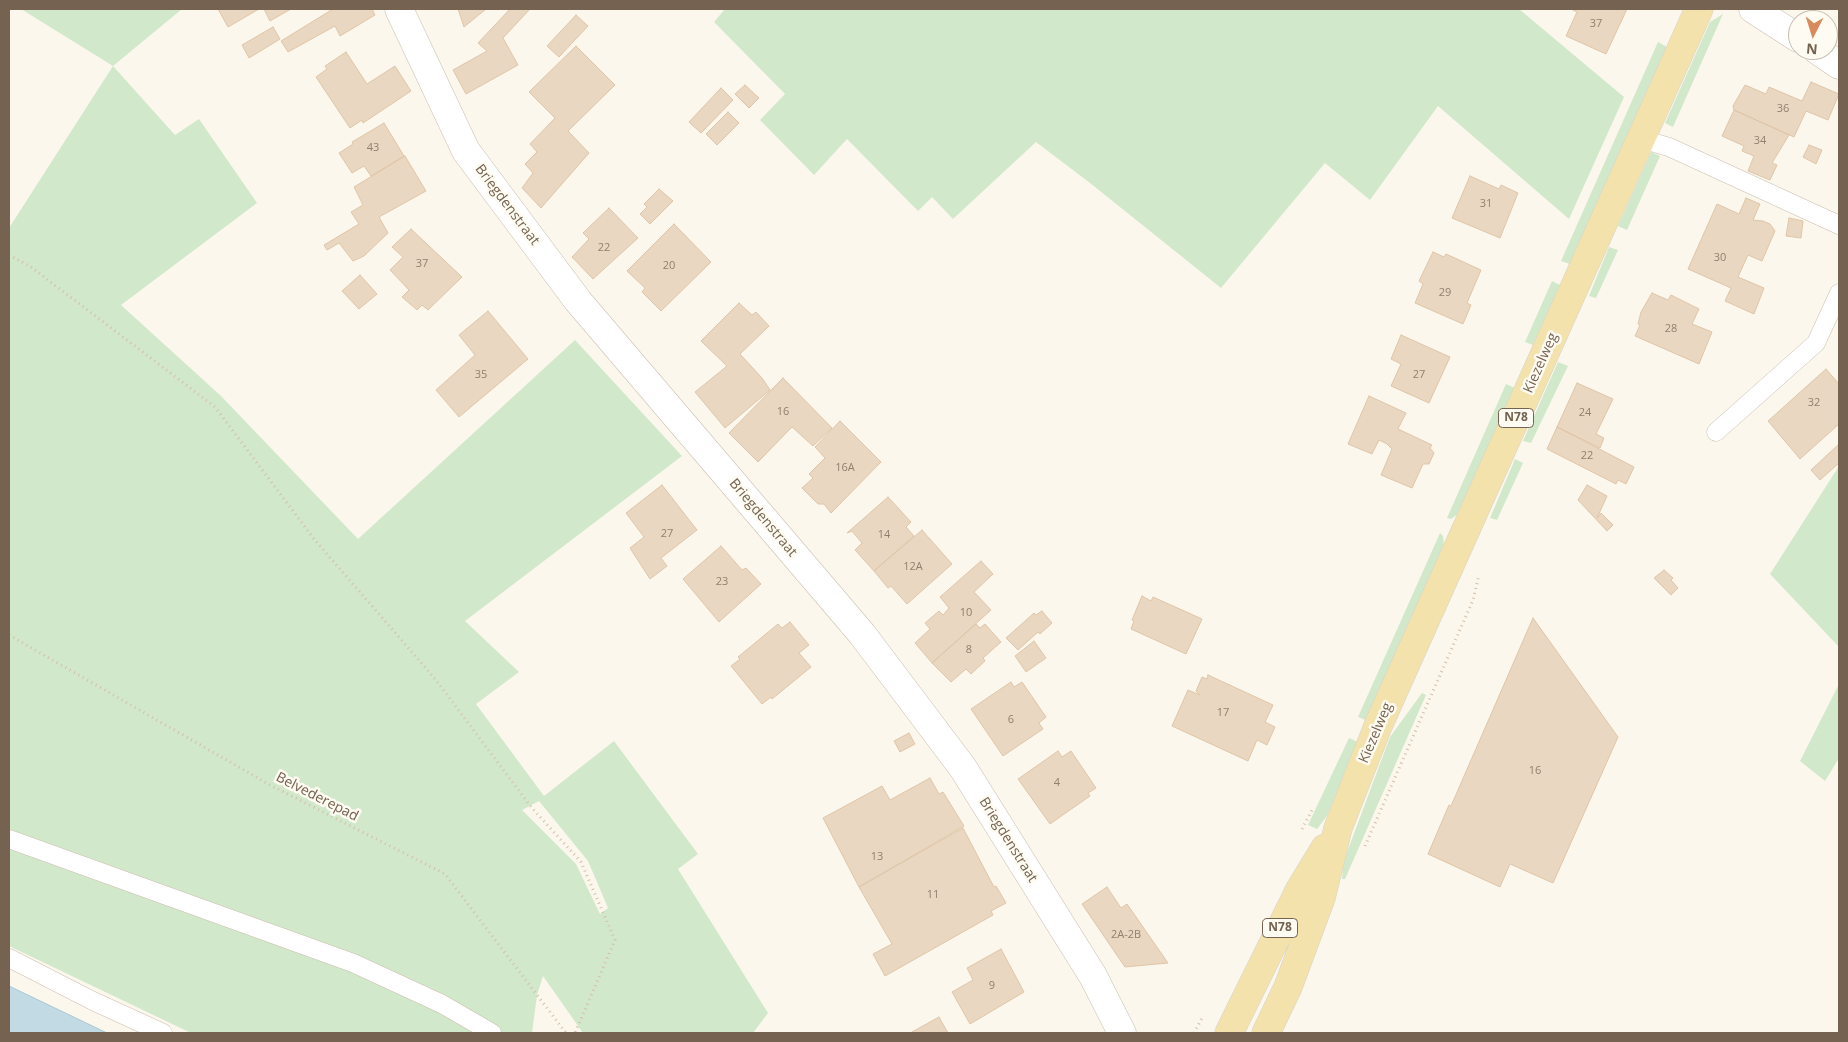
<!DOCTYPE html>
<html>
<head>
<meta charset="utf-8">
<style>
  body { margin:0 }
  #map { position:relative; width:1848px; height:1042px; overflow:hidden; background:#fbf7ec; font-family:"Open Sans",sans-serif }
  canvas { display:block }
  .frame { position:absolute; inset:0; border:10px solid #756250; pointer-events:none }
  .north { position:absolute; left:1788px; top:10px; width:50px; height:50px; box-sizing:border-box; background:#fefbf2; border:1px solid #c7beb1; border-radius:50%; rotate:185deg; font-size:14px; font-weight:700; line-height:20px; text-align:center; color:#756250 }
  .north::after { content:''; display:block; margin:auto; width:18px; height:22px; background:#d98a5d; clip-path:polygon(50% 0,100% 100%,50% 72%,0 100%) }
</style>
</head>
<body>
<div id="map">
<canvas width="1848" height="1042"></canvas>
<div class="frame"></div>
<div class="north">N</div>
</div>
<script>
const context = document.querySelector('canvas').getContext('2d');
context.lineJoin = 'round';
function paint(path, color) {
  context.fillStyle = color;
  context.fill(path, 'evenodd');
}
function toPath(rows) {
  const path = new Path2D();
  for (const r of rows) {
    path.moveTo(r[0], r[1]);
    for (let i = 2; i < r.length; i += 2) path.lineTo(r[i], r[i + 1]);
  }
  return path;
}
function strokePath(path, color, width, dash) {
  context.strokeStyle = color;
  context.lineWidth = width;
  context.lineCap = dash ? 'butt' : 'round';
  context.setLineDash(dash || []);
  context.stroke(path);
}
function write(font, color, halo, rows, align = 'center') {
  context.font = font + ' "Open Sans",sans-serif';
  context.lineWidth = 5;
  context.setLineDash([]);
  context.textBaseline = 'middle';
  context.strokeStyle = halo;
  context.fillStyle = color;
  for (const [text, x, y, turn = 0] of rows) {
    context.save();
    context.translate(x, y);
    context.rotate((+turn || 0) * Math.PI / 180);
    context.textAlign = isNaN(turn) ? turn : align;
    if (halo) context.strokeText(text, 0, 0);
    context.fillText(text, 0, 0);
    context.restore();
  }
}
const green = toPath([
  [21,9,182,9,113,66,175,135,199,119,257,203,121,305,221,396,358,539,575,340,682,456,465,621,519,672,476,704,544,796,614,741,698,854,678,869,768,1013,753,1033,583,1033,543,976,537,995,532,1033,191,1033,9,946,9,228,113,66],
  [539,801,588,861,608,908,600,914,576,864,522,810],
  [725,9,1519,9,1624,97,1569,219,1438,106,1370,200,1325,163,1221,288,1090,183,1036,142,953,219,932,197,918,211,847,139,814,175,760,120,785,94,714,22],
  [1723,14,1673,127,1665,123,1710,22],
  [1658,42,1667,47,1570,264,1561,261],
  [1651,152,1660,156,1627,230,1618,226],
  [1609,247,1618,250,1596,298,1589,296],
  [1552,281,1560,285,1533,345,1525,342],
  [1558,362,1568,366,1531,443,1523,441],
  [1506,384,1515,388,1458,514,1451,519,1447,518],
  [1515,459,1523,463,1497,520,1490,518],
  [1839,466,1839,647,1770,574],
  [1440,533,1443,536,1444,547,1368,721,1358,717],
  [1839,684,1839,758,1825,781,1800,761],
  [1422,693,1426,695,1345,879,1342,879,1343,863,1390,737],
  [1349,738,1358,742,1327,816,1317,829,1308,825]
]);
const water = toPath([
  [9,986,107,1033,9,1033,9,986]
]);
const building = toPath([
  [218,9,259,9,228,27,218,9],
  [264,9,291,9,270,21,264,9],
  [333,9,372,9,375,15,340,36,335,26,288,52,281,41,333,9],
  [458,9,486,9,464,27,458,9],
  [510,9,530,9,503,38,518,65,466,94,453,70,487,51,478,43,510,9],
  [1571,9,1627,9,1606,54,1566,36,1577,12,1571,9],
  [576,15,588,26,559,57,547,46,576,15],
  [273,27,280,39,249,58,242,45,273,27],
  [576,46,615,85,568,131,589,153,541,208,522,188,533,173,525,164,537,152,530,144,555,118,529,92,576,46],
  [346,52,367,84,395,66,411,91,363,123,362,120,350,128,316,77,327,69,325,66,346,52],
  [1811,82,1839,94,1828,120,1806,111,1794,137,1734,110,1733,106,1745,85,1766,94,1769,87,1802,101,1811,82],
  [745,85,759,98,749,108,735,94,745,85],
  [721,88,733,100,701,133,689,122,721,88],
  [1734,110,1789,135,1772,163,1777,165,1770,180,1748,171,1754,156,1742,151,1744,146,1722,136,1734,110],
  [728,112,739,123,717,145,706,134,728,112],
  [384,123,404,156,371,176,364,166,352,173,339,153,353,144,352,142,384,123],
  [1809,145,1822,150,1816,164,1803,157,1809,145],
  [405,156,426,191,379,217,388,233,364,256,353,261,339,243,327,250,324,245,359,224,351,212,363,205,354,187,405,156],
  [1470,176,1499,189,1501,185,1518,193,1500,238,1452,218,1470,176],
  [659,189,673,201,650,224,640,214,647,207,644,204,659,189],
  [1746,198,1760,204,1753,220,1763,221,1770,224,1775,231,1762,261,1748,255,1738,277,1764,288,1754,314,1725,301,1731,288,1688,269,1717,204,1739,214,1746,198],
  [609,208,638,238,593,279,572,257,589,239,583,233,609,208],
  [1789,218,1803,221,1801,238,1786,236,1789,218],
  [674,224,711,262,661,311,642,292,645,288,627,271,674,224],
  [411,229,462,277,428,310,422,305,417,310,402,297,409,290,390,270,403,257,392,247,411,229],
  [1433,252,1444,257,1446,254,1481,270,1467,303,1471,305,1463,324,1415,303,1423,284,1419,281,1433,252],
  [360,275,377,294,359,309,342,291,360,275],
  [1652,293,1668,300,1671,295,1699,309,1692,324,1712,332,1699,364,1635,336,1640,325,1638,324,1641,312,1652,293],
  [739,303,752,315,756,312,769,326,740,354,762,378,770,390,725,428,695,392,727,366,701,341,739,303],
  [488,311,528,359,459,417,436,390,475,355,459,335,488,311],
  [1401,335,1450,357,1429,403,1391,386,1401,364,1391,359,1401,335],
  [1826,369,1839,384,1839,424,1800,459,1768,421,1826,369],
  [783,378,832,428,813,446,792,427,758,462,729,433,783,378],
  [1577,383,1613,399,1596,434,1604,438,1600,448,1557,427,1577,383],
  [1369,396,1406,413,1398,429,1432,445,1430,448,1434,453,1429,464,1423,464,1412,488,1381,475,1392,449,1387,444,1379,440,1372,454,1348,444,1369,396],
  [840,421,881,462,831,513,824,504,818,504,802,488,813,478,809,474,825,458,815,447,840,421],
  [1557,427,1634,467,1626,484,1618,480,1616,484,1547,449,1557,427],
  [1839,444,1839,463,1820,480,1811,470,1839,444],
  [662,485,697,530,661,558,667,566,650,579,630,548,644,537,626,513,662,485],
  [1587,485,1607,496,1597,518,1601,513,1613,525,1607,531,1578,500,1587,485],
  [888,497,911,522,906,527,914,536,874,571,855,550,862,543,852,531,847,533,888,497],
  [922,530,952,564,907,604,891,586,888,588,874,571,922,530],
  [721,546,742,570,746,568,761,584,719,622,683,579,721,546],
  [981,561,993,574,974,592,991,610,932,663,915,643,930,629,925,623,939,611,943,615,949,608,940,597,981,561],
  [1664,570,1673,578,1671,580,1678,588,1671,595,1654,578,1664,570],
  [1142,596,1151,601,1153,597,1202,619,1186,654,1131,629,1134,621,1132,620,1142,596],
  [1042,611,1052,623,1040,634,1038,632,1018,650,1006,638,1034,613,1036,615,1042,611],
  [1533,618,1618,737,1553,883,1510,864,1500,887,1428,854,1449,805,1451,806,1533,618],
  [790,622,809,645,799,653,811,667,772,699,771,697,762,704,731,666,740,659,738,657,778,624,782,628,790,622],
  [976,624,980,628,985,624,1001,642,983,658,985,661,971,674,966,669,951,682,932,663,976,624],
  [1034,641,1046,658,1026,672,1015,656,1034,641],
  [1208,675,1273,705,1265,722,1275,727,1267,745,1257,740,1248,761,1172,726,1188,690,1200,695,1196,691,1202,677,1207,679,1208,675],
  [1011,682,1014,687,1022,682,1046,717,1039,723,1043,729,1003,756,971,709,1011,682],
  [909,733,915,744,900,752,894,741,909,733],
  [1058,751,1062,757,1071,751,1096,788,1088,793,1090,796,1050,824,1018,779,1058,751],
  [930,778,939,794,943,792,964,826,859,887,823,818,882,786,890,800,930,778],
  [963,828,994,887,996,886,1006,903,991,911,993,915,885,976,873,954,892,944,859,887,963,828],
  [1107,887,1121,908,1127,904,1168,963,1125,967,1082,904,1107,887],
  [1001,949,1024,992,970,1024,952,992,973,980,967,968,1001,949],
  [939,1017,948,1033,913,1033,912,1032,939,1017]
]);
const path = toPath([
  [9,255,31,267,215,407,314,539,436,680,532,808,581,862,615,940,575,1033],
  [9,635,270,785,445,874,566,1033],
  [1302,829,1313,808],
  [1365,846,1473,600,1479,575],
  [1194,1033,1202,1018]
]);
const service = toPath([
  [1641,139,1669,147,1839,225],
  [1716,432,1816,343,1839,293],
  [9,839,353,963,442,1004,492,1033],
  [9,958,93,1001,163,1033]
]);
const minor = toPath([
  [399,9,466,151,578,301,862,634,963,768,1093,976,1122,1033],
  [1753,9,1798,38],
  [1817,50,1839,65]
]);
const primary = toPath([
  [1229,1033,1300,889,1325,848],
  [1266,1033,1288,987,1321,898,1338,828,1378,726,1699,9]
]);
const numberNames = [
  ["37",1596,24],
  ["36",1783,109],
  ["34",1760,141],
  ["43",373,148],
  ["31",1486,204],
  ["22",604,248],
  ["30",1720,258],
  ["37",422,264],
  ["20",669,266],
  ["29",1445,293],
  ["28",1671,329],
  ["35",481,375],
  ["27",1419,375],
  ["32",1814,403],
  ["16",783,412],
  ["24",1585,413],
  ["22",1587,456],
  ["16A",845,468],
  ["27",667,534],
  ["14",884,535],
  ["12A",913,567],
  ["23",722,582],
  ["10",966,613],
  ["8",969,650],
  ["17",1223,713],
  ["6",1011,720],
  ["16",1535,771],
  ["4",1057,783],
  ["13",877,857],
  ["11",933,895],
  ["2A-2B",1126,935],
  ["9",992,986]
];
const shields = [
  [1516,418,35],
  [1280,928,35]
];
const shieldNames = [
  ["N78",1516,418],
  ["N78",1280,928]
];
const streetNames = [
  ["Briegdenstraat",507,205,53],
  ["Kiezelweg",1541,363,-66],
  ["Briegdenstraat",763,518,50],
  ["Kiezelweg",1376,733,-67],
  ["Belvederepad",317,797,27],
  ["Briegdenstraat",1008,840,58]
];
paint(green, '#d2e8cb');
paint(water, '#c1dae4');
strokePath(water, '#a8c7d5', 1);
paint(building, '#e9d7c1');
strokePath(building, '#dfc5a7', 1);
strokePath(service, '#cbbfaf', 19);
strokePath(minor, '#cbbfaf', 29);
strokePath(primary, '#d8d3ce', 29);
strokePath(path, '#d4bfa8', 3, [1, 4]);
strokePath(service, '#fff', 18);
strokePath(minor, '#fff', 28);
strokePath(primary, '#f3e2ab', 28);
write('11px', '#927f6c', null, numberNames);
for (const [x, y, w] of shields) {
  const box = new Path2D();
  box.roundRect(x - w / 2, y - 9.5, w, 19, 4);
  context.fillStyle = '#fefbf2';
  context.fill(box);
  strokePath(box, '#756250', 1);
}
write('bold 12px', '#756250', null, shieldNames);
write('14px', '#756250', '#fefbf2', streetNames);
</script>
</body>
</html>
